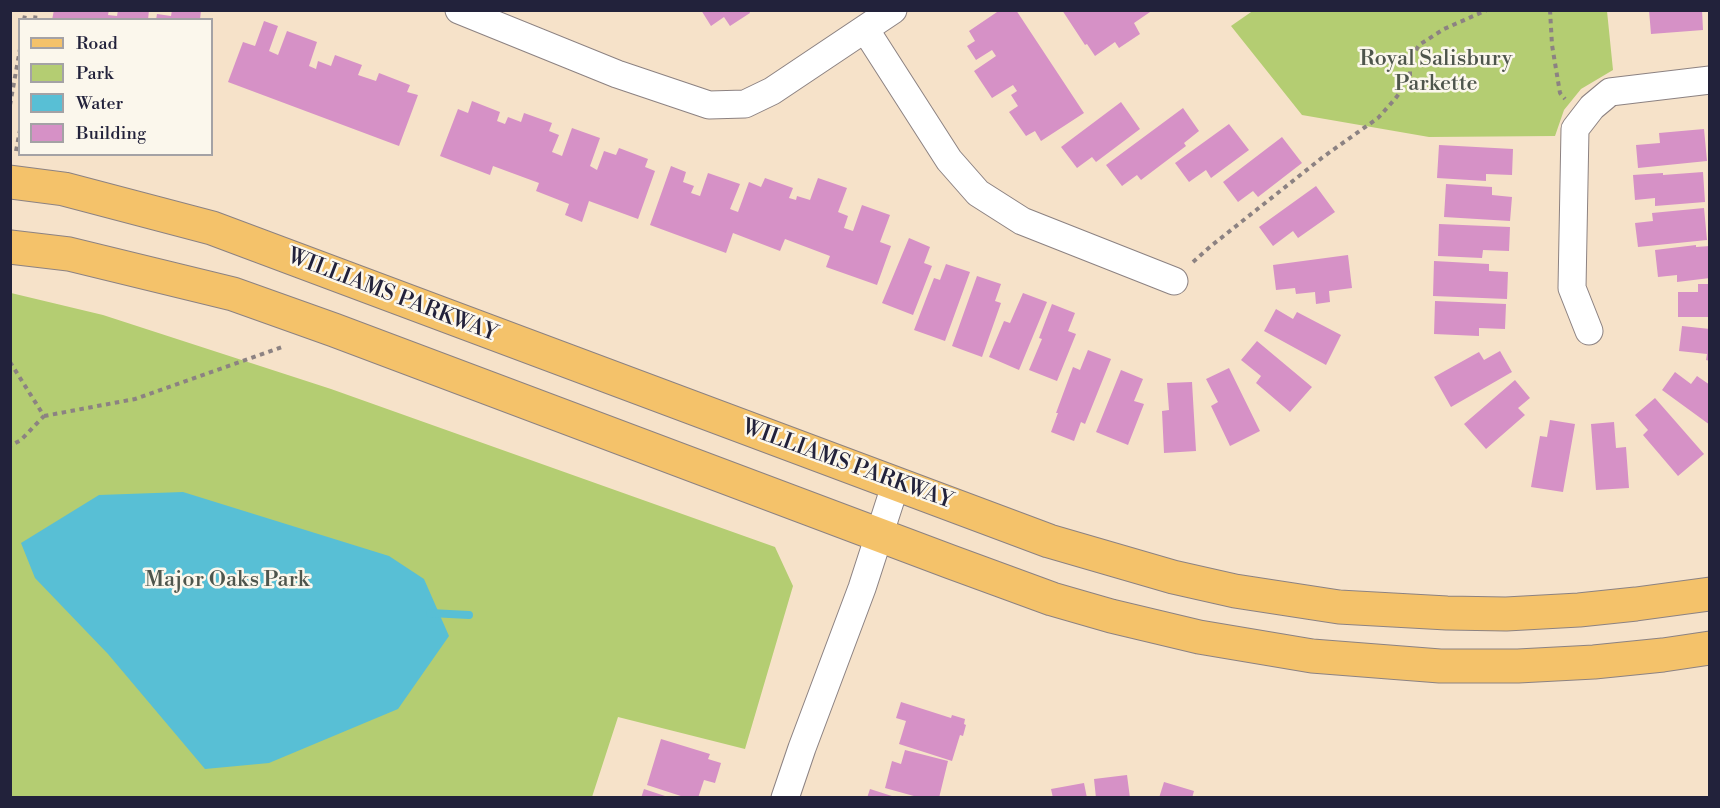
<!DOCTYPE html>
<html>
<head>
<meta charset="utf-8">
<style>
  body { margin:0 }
  #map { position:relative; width:1720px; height:808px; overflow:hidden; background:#f6e2c9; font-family:"Libre Bodoni",serif }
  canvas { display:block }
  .frame { position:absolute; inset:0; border:12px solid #22223b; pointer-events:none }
  .legend { position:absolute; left:18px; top:18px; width:195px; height:138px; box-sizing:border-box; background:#fbf7ec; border:2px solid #a4a2a5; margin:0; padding:8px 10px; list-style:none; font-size:18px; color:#22223b }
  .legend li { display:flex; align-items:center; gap:12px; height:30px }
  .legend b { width:30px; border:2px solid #a4a2a5 }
</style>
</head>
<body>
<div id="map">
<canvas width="1720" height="808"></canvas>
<div class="frame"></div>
<ul class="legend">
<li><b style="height:8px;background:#f4c26a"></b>Road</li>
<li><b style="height:16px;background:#b4cd72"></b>Park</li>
<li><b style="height:16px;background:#58bfd5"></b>Water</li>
<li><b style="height:16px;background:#d691c6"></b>Building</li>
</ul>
</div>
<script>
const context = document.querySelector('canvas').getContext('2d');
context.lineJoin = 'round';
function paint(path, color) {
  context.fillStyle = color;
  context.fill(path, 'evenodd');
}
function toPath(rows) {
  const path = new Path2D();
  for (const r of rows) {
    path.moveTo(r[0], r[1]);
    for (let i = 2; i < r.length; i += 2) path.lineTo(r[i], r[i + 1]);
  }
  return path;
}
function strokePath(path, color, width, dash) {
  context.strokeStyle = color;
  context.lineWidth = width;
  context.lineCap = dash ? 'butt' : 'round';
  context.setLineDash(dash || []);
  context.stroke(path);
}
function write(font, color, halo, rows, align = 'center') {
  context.font = font + ' "Libre Bodoni",serif';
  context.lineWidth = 5;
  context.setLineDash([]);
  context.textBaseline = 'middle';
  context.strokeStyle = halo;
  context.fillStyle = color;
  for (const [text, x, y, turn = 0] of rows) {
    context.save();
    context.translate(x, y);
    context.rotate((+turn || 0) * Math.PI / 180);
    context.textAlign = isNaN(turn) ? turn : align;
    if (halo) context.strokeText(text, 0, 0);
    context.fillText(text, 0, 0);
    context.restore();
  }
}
const green = toPath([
  [1254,10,1607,11,1613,70,1581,89,1564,110,1555,136,1429,137,1302,115,1231,26],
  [11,293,103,315,331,389,775,547,793,586,745,749,618,717,592,797,11,798]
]);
const water = toPath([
  [183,492,389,556,424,579,449,636,398,709,269,763,205,769,108,654,35,578,21,543,99,495]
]);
const stream = toPath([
  [430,613,469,615]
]);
const building = toPath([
  [54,10,109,10,108,15,117,16,118,10,149,10,148,20,52,20],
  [172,10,201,10,200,20,156,20,157,14,171,16],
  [701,10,749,10,750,13,730,26,724,17,711,26],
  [1000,10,1016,10,1084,113,1041,141,1035,131,1026,136,1009,112,1018,106,1011,95,1017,91,1013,85,992,98,974,71,996,56,992,50,976,60,967,46,975,41,969,31],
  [1062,10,1153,10,1134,23,1140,34,1119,48,1115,42,1095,56,1087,44,1085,45],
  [1649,10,1702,10,1703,30,1651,34],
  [264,21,278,26,269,51,278,55,287,31,317,42,309,66,316,69,318,61,331,66,335,55,362,65,358,75,376,81,379,73,410,85,407,92,418,95,399,146,228,82,243,42,255,46],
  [472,101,500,112,497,121,505,124,508,117,521,122,524,113,552,123,549,131,559,135,552,152,562,156,572,128,600,138,590,166,597,170,604,151,616,155,619,148,648,159,645,167,655,171,638,219,589,201,582,222,565,215,569,204,536,191,539,183,493,166,490,175,440,156,458,109,468,113],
  [1121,102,1140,129,1096,162,1092,157,1077,168,1061,147],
  [1183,108,1199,131,1184,143,1186,146,1141,180,1137,175,1122,186,1106,165],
  [1229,124,1249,150,1211,178,1206,170,1189,182,1175,163],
  [1704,129,1707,161,1638,168,1636,145,1660,143,1659,133],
  [1282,137,1302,163,1258,197,1253,191,1238,202,1223,182],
  [1439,145,1513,149,1512,175,1486,174,1486,181,1437,178],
  [671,166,686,172,683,182,694,186,691,193,700,196,708,173,740,184,730,209,738,212,749,182,761,187,765,178,793,188,789,198,796,200,797,196,810,200,818,178,847,188,838,212,848,216,844,228,853,231,862,205,890,215,880,242,891,246,877,285,826,267,830,256,785,239,780,251,733,233,726,253,650,225],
  [1703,172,1705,202,1655,206,1655,198,1635,200,1633,175,1663,173,1663,175],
  [1446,184,1492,187,1492,195,1512,197,1510,221,1444,217],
  [1316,186,1335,212,1298,238,1293,231,1273,246,1259,227],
  [1704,208,1707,240,1638,247,1635,223,1653,221,1652,213],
  [1439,224,1510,227,1509,251,1483,250,1482,258,1438,256],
  [909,238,930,247,924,263,932,266,913,315,882,303],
  [1696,245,1696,247,1710,246,1710,278,1677,282,1677,275,1658,277,1655,250],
  [1348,255,1352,288,1329,291,1330,302,1316,304,1315,292,1296,294,1295,288,1276,290,1273,265],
  [1434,261,1489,264,1489,271,1508,272,1507,299,1433,296],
  [946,264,970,272,945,341,914,330,934,278,940,280],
  [977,276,1001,284,995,301,1001,303,982,357,952,346],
  [1698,284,1710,284,1710,317,1678,317,1678,292,1698,292],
  [1023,293,1047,302,1019,370,989,357,1004,321,1010,323],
  [1435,301,1506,304,1505,329,1479,328,1479,336,1434,334],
  [1052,304,1075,313,1068,331,1076,334,1057,381,1029,370,1042,339,1039,338],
  [1276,309,1293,319,1297,312,1341,335,1326,365,1264,331],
  [1682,326,1710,329,1710,361,1706,360,1707,354,1679,351],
  [1257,341,1312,387,1290,412,1256,383,1261,376,1241,360],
  [1088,350,1111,359,1085,424,1081,422,1074,441,1051,432,1058,413,1056,413,1073,367,1080,370],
  [1500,351,1512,372,1451,407,1434,377,1479,352,1484,360],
  [1229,368,1260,431,1230,446,1211,406,1218,402,1206,379],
  [1121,370,1143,379,1134,401,1144,404,1128,445,1096,432],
  [1675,372,1691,384,1697,376,1710,385,1710,425,1662,390],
  [1515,380,1530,398,1518,408,1525,415,1486,449,1464,424],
  [1192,382,1196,451,1164,453,1162,411,1169,410,1167,383],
  [1655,398,1704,454,1678,476,1643,435,1648,430,1635,415],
  [1550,420,1575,424,1563,492,1531,487,1540,436,1547,437],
  [1614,422,1616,448,1626,447,1629,488,1596,490,1591,424],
  [901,702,951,718,952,715,965,719,964,724,966,725,963,736,960,735,952,761,899,744,906,721,896,718],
  [661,739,710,754,708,759,721,763,715,783,704,780,698,798,687,798,647,785],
  [905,750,948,761,939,798,921,798,885,788,892,761,901,764],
  [1127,775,1130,798,1096,798,1094,779],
  [1164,782,1194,791,1192,798,1159,798],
  [1084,783,1087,798,1053,798,1051,789],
  [644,789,668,797,668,798,641,798],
  [870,789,895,797,895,798,867,798]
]);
const path = toPath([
  [1550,10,1552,45,1560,93,1565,99],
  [24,20,26,10],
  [35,20,36,10],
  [10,105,20,49],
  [16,151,20,130],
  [1193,262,1211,246,1323,157,1378,118,1395,99,1410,79,1410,67,1413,55,1419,45,1444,29,1487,10],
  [10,362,44,416,21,440,10,446],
  [44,416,135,399,285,346]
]);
const minor = toPath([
  [459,10,617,74,709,105,745,104,772,91,893,10],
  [865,29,949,160,978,193,1022,221,1174,281],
  [1589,331,1572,288,1575,129,1592,107,1610,92,1710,80],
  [785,798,802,748,862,588,896,483]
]);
const major = toPath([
  [10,182,64,189,212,228,1049,541,1173,577,1235,591,1339,607,1447,613,1506,614,1579,610,1636,604,1710,594],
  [10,247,69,254,233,294,334,330,951,562,1052,599,1111,616,1199,637,1312,656,1440,666,1518,666,1594,662,1663,655,1710,648]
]);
const parkNames = [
  ["Royal Salisbury",1436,60],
  ["Parkette",1436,85],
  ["Major Oaks Park",227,581]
];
const streetNames = [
  ["WILLIAMS PARKWAY",392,296,21],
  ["WILLIAMS PARKWAY",847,465,20]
];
paint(green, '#b4cd72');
paint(water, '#58bfd5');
strokePath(stream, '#58bfd5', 8);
paint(building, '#d691c6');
strokePath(minor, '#8c8282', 29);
strokePath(major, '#8c8282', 35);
strokePath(path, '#8c8282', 4, [4.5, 4.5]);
strokePath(minor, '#fff', 27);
strokePath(major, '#f4c26a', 33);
write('22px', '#4e554c', '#fbf7ec', parkNames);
write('22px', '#22223b', '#fbf7ec', streetNames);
</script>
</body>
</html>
